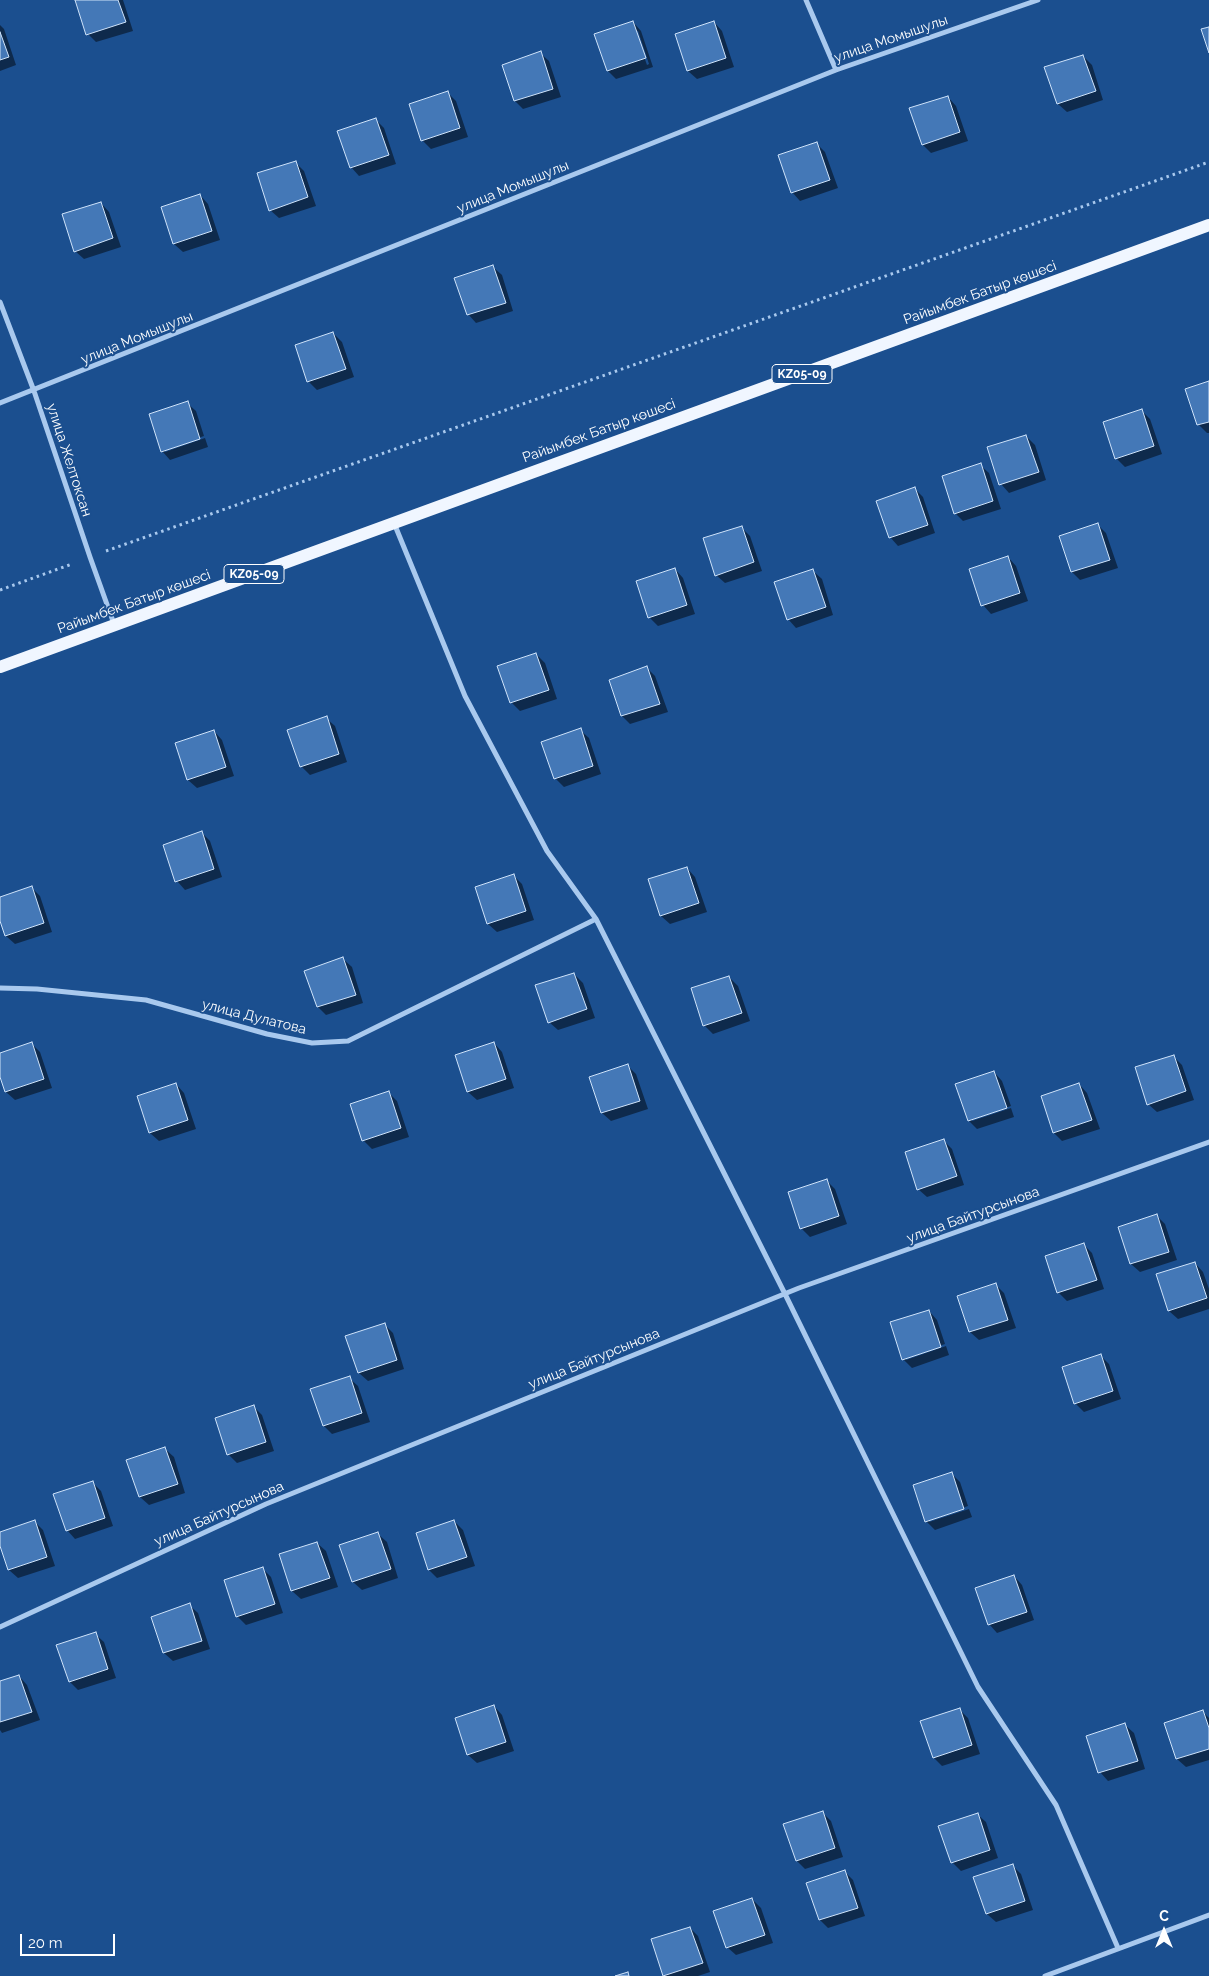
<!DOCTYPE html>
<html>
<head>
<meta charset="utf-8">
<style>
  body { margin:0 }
  #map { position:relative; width:1209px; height:1976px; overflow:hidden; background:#1b4f8f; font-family:Raleway,sans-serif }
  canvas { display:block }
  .north { position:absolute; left:1139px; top:1906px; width:50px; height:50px; -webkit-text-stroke:4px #1b4f8f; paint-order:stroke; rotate:0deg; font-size:14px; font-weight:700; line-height:20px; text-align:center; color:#fff }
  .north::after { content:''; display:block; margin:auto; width:18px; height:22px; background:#fff; clip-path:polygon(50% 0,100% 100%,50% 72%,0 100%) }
  .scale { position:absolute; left:20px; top:1934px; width:95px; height:22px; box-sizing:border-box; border:2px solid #fff; border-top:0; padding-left:6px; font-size:15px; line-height:18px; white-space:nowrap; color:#fff; -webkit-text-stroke:4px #1b4f8f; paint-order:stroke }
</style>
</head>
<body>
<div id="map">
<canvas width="1209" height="1976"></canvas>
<div class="north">С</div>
<div class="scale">20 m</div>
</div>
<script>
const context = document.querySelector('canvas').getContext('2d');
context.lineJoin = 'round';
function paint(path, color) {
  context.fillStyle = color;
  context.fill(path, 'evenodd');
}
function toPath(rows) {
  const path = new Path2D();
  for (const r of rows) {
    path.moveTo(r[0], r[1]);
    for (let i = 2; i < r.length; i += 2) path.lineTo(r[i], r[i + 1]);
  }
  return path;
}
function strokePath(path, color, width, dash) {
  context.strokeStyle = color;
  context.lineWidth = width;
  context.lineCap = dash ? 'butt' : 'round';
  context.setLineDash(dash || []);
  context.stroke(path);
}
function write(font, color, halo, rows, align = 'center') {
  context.font = font + ' Raleway,sans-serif';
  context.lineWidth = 4;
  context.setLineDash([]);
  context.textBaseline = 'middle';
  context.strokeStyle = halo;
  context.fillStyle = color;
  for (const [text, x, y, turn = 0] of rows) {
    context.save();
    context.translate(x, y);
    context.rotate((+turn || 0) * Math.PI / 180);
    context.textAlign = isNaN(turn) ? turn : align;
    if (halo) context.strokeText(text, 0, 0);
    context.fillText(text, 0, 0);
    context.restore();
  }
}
const shadow = toPath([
  [76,0,123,0,133,31,96,42,88,34],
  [633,22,641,31,653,67,616,79,608,71],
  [635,31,638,31,649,64,647,65],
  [714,22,722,31,734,67,697,79,688,71,676,35],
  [0,25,4,29,16,65,0,71],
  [540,53,549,61,561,97,523,109,515,101],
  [1083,56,1092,65,1103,100,1067,112,1058,104,1046,68],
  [447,92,456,101,468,137,431,149,422,140],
  [948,97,956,106,968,141,931,153,923,145,911,109],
  [376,120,384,128,396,164,359,176,351,167],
  [817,144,825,152,838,188,800,201,792,192],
  [295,162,304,171,316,206,279,218,270,210],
  [200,195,208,204,220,240,183,252,174,244],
  [101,203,109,212,121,247,84,259,75,251],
  [493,267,502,275,513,311,476,323,468,314],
  [333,333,342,342,354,377,317,390,308,381],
  [1209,382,1209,433,1207,433,1199,425,1186,389],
  [187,403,196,411,204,436,165,449,165,452,205,438,208,447,170,460,162,451],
  [1141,410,1150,419,1162,454,1125,467,1116,458],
  [1026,436,1035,445,1046,480,1009,493,1001,484],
  [980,465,989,473,1001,509,963,521,955,513],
  [915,489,923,497,935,533,898,546,890,537],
  [1097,524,1106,533,1118,568,1080,580,1072,572,1060,536],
  [741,527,750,536,762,571,725,583,716,575],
  [1008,557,1016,566,1028,601,991,614,983,605],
  [675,569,683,578,695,614,658,626,649,617],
  [813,571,822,579,833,615,796,628,788,619],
  [536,654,545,663,557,699,520,711,511,702],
  [647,668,655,676,668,712,630,724,622,716],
  [326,718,335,726,347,762,310,775,301,766],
  [580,730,589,738,601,774,564,787,555,778],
  [214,731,222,740,234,776,197,788,188,780,177,744],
  [202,833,210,841,222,877,185,890,177,881],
  [687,868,695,877,707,912,670,924,661,916,650,880],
  [513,875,522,884,534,920,497,932,488,924,476,888],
  [31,887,40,896,52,932,15,944,6,936,0,918,0,898],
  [343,959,352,967,363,1003,326,1015,318,1007],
  [574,974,583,983,595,1018,558,1030,549,1022],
  [729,977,738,986,750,1021,713,1034,704,1025],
  [31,1043,40,1052,52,1088,15,1100,6,1092,0,1074,0,1054],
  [494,1043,502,1052,514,1088,477,1100,468,1092,456,1056],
  [1173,1056,1182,1065,1194,1100,1157,1112,1148,1104],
  [627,1065,636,1074,648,1109,611,1121,602,1113,590,1077],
  [994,1072,1002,1081,1011,1106,972,1119,972,1121,1011,1108,1014,1117,977,1129,969,1121],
  [176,1084,184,1093,196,1129,159,1141,150,1133,139,1097],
  [1079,1084,1087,1093,1100,1129,1062,1141,1054,1133,1042,1097],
  [388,1092,397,1101,409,1137,372,1149,363,1140],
  [944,1141,952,1149,964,1185,927,1197,918,1189],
  [826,1180,835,1189,847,1224,810,1237,801,1228],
  [1157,1216,1165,1224,1177,1260,1140,1272,1131,1264],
  [1084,1245,1092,1253,1104,1289,1067,1301,1058,1292],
  [1195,1263,1203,1272,1209,1289,1209,1309,1178,1319,1169,1311,1158,1275],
  [995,1284,1004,1293,1016,1328,979,1340,970,1332,958,1296],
  [929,1311,937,1320,945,1344,906,1357,906,1360,946,1346,949,1355,912,1368,903,1359],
  [384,1324,393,1333,404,1369,368,1381,359,1373,347,1337],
  [1100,1355,1109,1364,1121,1399,1084,1412,1075,1403],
  [349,1378,358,1386,370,1422,332,1434,324,1426,312,1390],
  [253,1406,262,1415,274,1451,237,1463,228,1454],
  [165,1449,174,1457,185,1493,149,1505,140,1497,128,1461],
  [951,1473,960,1482,968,1506,929,1519,929,1522,969,1509,972,1517,935,1530,926,1521],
  [92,1482,101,1491,113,1526,75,1539,67,1530],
  [34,1521,43,1530,55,1566,18,1578,9,1570,0,1542,0,1533],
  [454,1521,463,1530,475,1566,437,1578,429,1570,417,1534],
  [378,1534,387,1542,398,1578,362,1590,353,1582,341,1546],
  [317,1543,326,1551,338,1587,301,1599,292,1591,280,1555],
  [263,1569,271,1577,283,1613,246,1625,237,1616],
  [1014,1576,1022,1585,1034,1620,997,1633,989,1624],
  [189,1605,198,1613,210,1649,173,1661,164,1653,152,1617],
  [95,1634,104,1642,116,1678,78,1690,70,1682],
  [19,1676,27,1685,40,1720,2,1733,0,1730,0,1683],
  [494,1706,502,1715,514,1751,477,1763,468,1755,456,1719],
  [959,1709,968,1718,980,1754,942,1766,934,1758,922,1722],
  [1202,1711,1209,1718,1209,1760,1186,1767,1177,1759,1165,1724],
  [1125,1725,1134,1733,1145,1769,1108,1781,1100,1772],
  [822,1812,831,1821,843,1857,805,1869,797,1861],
  [977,1814,986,1822,998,1858,961,1871,952,1862],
  [1012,1865,1021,1874,1033,1910,996,1922,987,1914,975,1878],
  [845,1872,853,1880,865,1916,828,1928,820,1920],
  [752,1899,761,1908,773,1943,736,1955,727,1947],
  [690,1928,698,1936,710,1972,698,1976,665,1976,653,1940]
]);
const building = toPath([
  [75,0,118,0,126,22,86,35,75,0],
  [633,21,646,58,607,71,594,34,633,21],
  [714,21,726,58,687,71,675,34,714,21],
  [1209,27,1209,53,1201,29,1209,27],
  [0,32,9,57,0,60,0,32],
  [541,51,553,89,514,101,502,65,541,51],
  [1083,55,1096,91,1057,104,1044,67,1083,55],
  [448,91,460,128,421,141,409,104,448,91],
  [948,96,960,132,922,145,909,108,948,96],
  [376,118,389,155,350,168,337,131,376,118],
  [817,142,830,180,791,193,778,155,817,142],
  [296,161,308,197,269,211,257,173,296,161],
  [200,194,212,231,173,244,161,207,200,194],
  [101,202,113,238,74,252,62,214,101,202],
  [493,265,506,303,467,315,454,278,493,265],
  [333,332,346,369,307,382,295,345,333,332],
  [1209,381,1209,422,1197,425,1185,389,1209,381],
  [188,401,200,439,161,452,149,414,188,401],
  [1142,409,1154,446,1115,459,1103,422,1142,409],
  [1026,435,1039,472,999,485,987,447,1026,435],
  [981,463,993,501,954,514,942,476,981,463],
  [915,487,928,525,889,538,876,501,915,487],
  [1098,523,1110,560,1071,572,1059,536,1098,523],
  [742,526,754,562,715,576,703,538,742,526],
  [1008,556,1020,593,981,606,969,569,1008,556],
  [675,568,687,605,648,618,636,581,675,568],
  [813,569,826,607,787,620,774,582,813,569],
  [536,653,549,690,510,703,497,666,536,653],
  [647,666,660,704,621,716,609,680,647,666],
  [327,716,339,754,300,767,287,730,327,716],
  [581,728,593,766,554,779,541,742,581,728],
  [214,730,226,767,187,780,175,743,214,730],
  [202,831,214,869,175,882,163,845,202,831],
  [687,867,699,903,660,916,648,879,687,867],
  [514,874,526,911,487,924,475,887,514,874],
  [32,886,44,923,5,936,0,921,0,897,32,886],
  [343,957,356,995,317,1007,304,971,343,957],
  [574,973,587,1009,548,1023,535,985,574,973],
  [729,976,742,1013,703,1026,691,988,729,976],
  [32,1042,44,1079,5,1092,0,1077,0,1053,32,1042],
  [494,1042,506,1079,467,1092,455,1055,494,1042],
  [1174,1055,1186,1091,1147,1105,1135,1067,1174,1055],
  [628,1064,640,1101,601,1113,589,1077,628,1064],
  [994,1071,1007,1108,968,1121,955,1084,994,1071],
  [176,1083,188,1120,149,1133,137,1096,176,1083],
  [1079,1083,1092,1120,1053,1133,1041,1096,1079,1083],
  [389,1091,401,1128,362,1141,350,1104,389,1091],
  [944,1139,957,1176,917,1190,905,1152,944,1139],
  [827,1179,839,1216,800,1229,788,1192,827,1179],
  [1157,1214,1169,1252,1130,1264,1118,1227,1157,1214],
  [1084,1243,1097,1280,1057,1293,1045,1256,1084,1243],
  [1195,1262,1207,1298,1168,1311,1156,1274,1195,1262],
  [996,1283,1008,1320,969,1332,957,1296,996,1283],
  [929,1310,941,1347,902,1360,890,1322,929,1310],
  [385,1323,397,1360,358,1373,345,1336,385,1323],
  [1101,1354,1113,1391,1074,1404,1062,1367,1101,1354],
  [350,1376,362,1413,323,1426,310,1389,350,1376],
  [254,1405,266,1442,227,1455,215,1418,254,1405],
  [165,1447,178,1484,139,1497,126,1460,165,1447],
  [952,1472,964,1509,925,1522,913,1485,952,1472],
  [93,1481,105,1518,66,1531,53,1494,93,1481],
  [35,1520,47,1557,8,1570,0,1546,0,1532,35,1520],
  [454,1520,467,1557,428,1570,416,1533,454,1520],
  [378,1532,391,1569,352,1582,339,1545,378,1532],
  [317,1542,330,1578,291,1591,279,1554,317,1542],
  [263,1567,275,1604,236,1617,224,1580,263,1567],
  [1014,1575,1027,1612,988,1625,975,1588,1014,1575],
  [190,1603,202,1641,163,1653,151,1617,190,1603],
  [96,1632,108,1669,69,1682,56,1645,96,1632],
  [19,1675,32,1712,0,1722,0,1681,19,1675],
  [494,1705,506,1742,467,1755,455,1718,494,1705],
  [960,1708,972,1745,933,1758,920,1721,960,1708],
  [1203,1710,1209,1728,1209,1749,1176,1759,1164,1723,1203,1710],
  [1125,1723,1138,1761,1098,1773,1086,1736,1125,1723],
  [823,1811,835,1848,796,1861,783,1824,823,1811],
  [978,1813,990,1850,951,1863,938,1826,978,1813],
  [1013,1864,1025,1901,986,1914,973,1877,1013,1864],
  [845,1870,858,1908,819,1920,806,1883,845,1870],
  [752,1898,765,1935,726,1948,713,1911,752,1898],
  [690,1927,703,1963,663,1976,651,1939,690,1927],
  [628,1972,629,1976,615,1976,628,1972]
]);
const path = toPath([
  [106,551,1209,162],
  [0,590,72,564]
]);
const minor = toPath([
  [806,0,836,70],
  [0,302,34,391,90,557,114,624],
  [0,403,836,70,1038,0],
  [394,523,465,696,547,851,596,919,785,1294,978,1687,1056,1805,1118,1948],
  [0,988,37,989,146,1000,267,1034,312,1043,348,1041,596,919],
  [0,1627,266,1504,799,1288,1209,1142],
  [1045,1976,1209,1915]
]);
const primary = toPath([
  [0,667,1209,225]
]);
const shields = [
  [802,374,60],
  [254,574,60]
];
const shieldNames = [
  ["KZ05-09",802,374],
  ["KZ05-09",254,574]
];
const streetNames = [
  ["улица Момышулы",891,39,-19],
  ["улица Момышулы",513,187,-22],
  ["Райымбек Батыр көшесі",980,293,-20],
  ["улица Момышулы",137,338,-22],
  ["Райымбек Батыр көшесі",599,431,-20],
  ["улица Желтоксан",69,460,72],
  ["Райымбек Батыр көшесі",134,602,-20],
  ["улица Дулатова",254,1017,14],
  ["улица Байтурсынова",973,1215,-20],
  ["улица Байтурсынова",594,1359,-22],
  ["улица Байтурсынова",219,1514,-24]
];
paint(shadow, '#0007');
paint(building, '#4478b7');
strokePath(building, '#cfe3fa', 1);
strokePath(path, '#a9c9ee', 3, [2.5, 4]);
strokePath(minor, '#a9c9ee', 5);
strokePath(primary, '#f0f6ff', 12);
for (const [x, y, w] of shields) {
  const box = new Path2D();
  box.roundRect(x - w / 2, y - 9.5, w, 19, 4);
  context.fillStyle = '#1b4f8f';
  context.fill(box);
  strokePath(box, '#fff', 1);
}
write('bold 12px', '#fff', null, shieldNames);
write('14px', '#fff', '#1b4f8f', streetNames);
</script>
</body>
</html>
